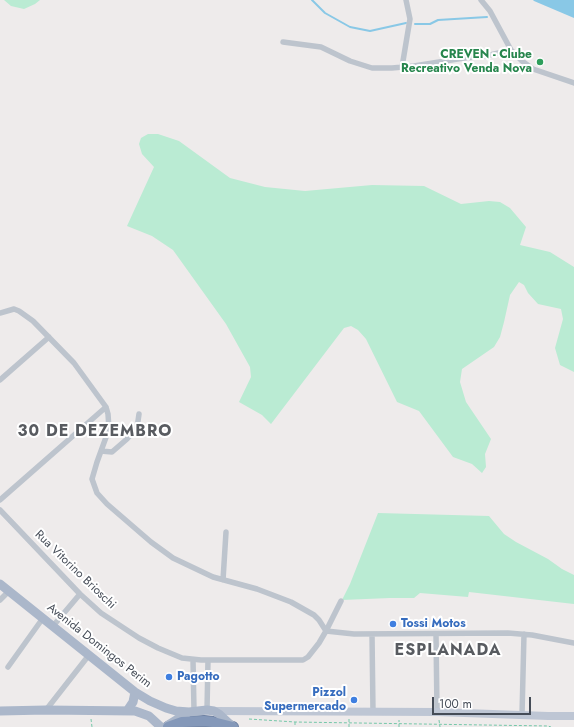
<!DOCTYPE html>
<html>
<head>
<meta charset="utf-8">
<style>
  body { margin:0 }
  #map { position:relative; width:574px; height:727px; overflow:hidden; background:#eeebeb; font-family:Jost,sans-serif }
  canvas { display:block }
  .scale { position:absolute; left:432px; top:697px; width:99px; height:18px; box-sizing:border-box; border:2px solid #454c57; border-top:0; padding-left:5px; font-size:12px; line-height:14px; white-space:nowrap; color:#454c57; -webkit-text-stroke:3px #fff; paint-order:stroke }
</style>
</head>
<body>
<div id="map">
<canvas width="574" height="727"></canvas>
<div class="scale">100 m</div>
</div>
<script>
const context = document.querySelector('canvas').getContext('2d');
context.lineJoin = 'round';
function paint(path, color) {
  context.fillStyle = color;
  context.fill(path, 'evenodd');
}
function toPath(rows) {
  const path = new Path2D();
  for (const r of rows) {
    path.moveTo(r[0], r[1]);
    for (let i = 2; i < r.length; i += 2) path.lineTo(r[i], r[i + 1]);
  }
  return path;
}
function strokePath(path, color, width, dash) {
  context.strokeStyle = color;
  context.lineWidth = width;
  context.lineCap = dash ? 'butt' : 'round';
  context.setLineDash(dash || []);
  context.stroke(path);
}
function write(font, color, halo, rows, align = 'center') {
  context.font = font + ' Jost,sans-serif';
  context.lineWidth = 4;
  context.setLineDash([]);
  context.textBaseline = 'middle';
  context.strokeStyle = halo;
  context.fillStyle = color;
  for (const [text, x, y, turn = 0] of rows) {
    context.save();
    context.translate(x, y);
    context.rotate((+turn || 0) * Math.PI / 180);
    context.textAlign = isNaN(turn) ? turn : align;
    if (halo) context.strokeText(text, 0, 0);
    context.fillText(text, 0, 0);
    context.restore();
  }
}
const green = toPath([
  [4,0,40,0,35,4,24,9,11,6],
  [148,134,158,134,179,141,230,178,265,187,305,191,372,185,424,186,461,204,489,201,500,202,510,208,526,227,520,245,550,252,574,267,574,372,560,365,555,348,563,319,561,309,538,304,528,293,524,285,519,282,510,295,504,322,500,337,494,347,462,369,460,382,466,402,491,439,485,454,486,467,482,473,472,464,453,457,419,411,397,402,366,339,358,330,351,326,344,328,271,424,262,415,239,402,251,377,250,367,226,324,173,250,152,236,127,226,154,167,142,154,139,144,141,138],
  [378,513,489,516,504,534,516,542,548,559,562,569,574,575,574,604,469,592,468,597,420,593,414,598,390,598,342,600,350,584]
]);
const water = toPath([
  [533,0,574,0,574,18,534,1]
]);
const stream = toPath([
  [312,0,325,13,350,27,370,31,406,23],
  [415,24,430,24,438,20,487,17]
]);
const path = toPath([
  [91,719,92,727],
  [249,719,295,722,548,726,551,727],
  [439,720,440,727],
  [295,722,295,727],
  [349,727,349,718],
  [399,727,399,720]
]);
const street = toPath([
  [481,0,490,11,511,50,522,61,533,69,574,83],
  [283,42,321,47,350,61,372,68,392,68,414,66,464,58,486,56,511,50],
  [402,67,410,19,406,0],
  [0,313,14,309,19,311,33,321,74,363,106,407,108,414,109,429,97,462,92,479,97,493,107,504,151,542,173,558,213,577,257,589,291,602,314,615,319,620,326,631],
  [0,380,49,337],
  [101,451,112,452,127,439,137,428,139,414],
  [0,500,106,407],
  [0,510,80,594,101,613,139,638,158,648,182,658,201,660,303,660,308,657,319,643,326,631,341,601],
  [223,580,226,532],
  [0,600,9,591],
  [53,626,80,594],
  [326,631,354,634,508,633,532,635,574,643],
  [372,634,373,712],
  [436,634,437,712],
  [193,660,194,710],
  [8,667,43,618],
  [46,710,89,655],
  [207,710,208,660],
  [522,715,524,634]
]);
const secondary = toPath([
  [214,711,437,712,548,716,574,716]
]);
const primary = toPath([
  [0,584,135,692,150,701,166,708,176,711,189,712],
  [0,711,46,710,135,711,149,716,161,727],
  [127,711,133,702,135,692],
  [168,725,189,712,207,710,214,711,219,714,233,727]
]);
const highway = toPath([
  [168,727,182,722,204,721,213,722,233,727]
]);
const markers = [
  [540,62,4,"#2e9e5b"],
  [393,624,4,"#3f7fe0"],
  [169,677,4,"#3f7fe0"],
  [354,700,4,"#3f7fe0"]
];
const leisureNames = [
  ["CREVEN - Clube",532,55],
  ["Recreativo Venda Nova",532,69]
];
const streetNames = [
  ["Rua Vitorino Brioschi",75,570,44],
  ["Avenida Domingos Perim",99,646,38]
];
const shopNames = [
  ["Tossi Motos",401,624],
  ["Pagotto",177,677],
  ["Pizzol",346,693,"right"],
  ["Supermercado",346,707,"right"]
];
const districtNames = [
  ["30 DE DEZEMBRO",95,432],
  ["ESPLANADA",448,651]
];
paint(green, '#baebd3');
paint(water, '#89c8e6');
strokePath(stream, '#89c8e6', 2);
strokePath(highway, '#7083a4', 12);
strokePath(path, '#74c7a8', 1, [3, 2]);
strokePath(street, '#bdc4cd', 5.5);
strokePath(secondary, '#bec6d4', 8);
strokePath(primary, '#abb7ca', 9);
strokePath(highway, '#8498b9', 10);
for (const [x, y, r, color] of markers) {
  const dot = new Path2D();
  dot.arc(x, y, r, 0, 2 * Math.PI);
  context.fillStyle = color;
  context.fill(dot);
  strokePath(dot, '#fff', 1.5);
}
write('bold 12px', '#27864d', '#fff', leisureNames, 'right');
write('12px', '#454c57', '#fff', streetNames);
write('bold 12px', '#366cbe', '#fff', shopNames, 'left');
context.letterSpacing = '1px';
write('bold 16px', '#585b60', '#fff', districtNames);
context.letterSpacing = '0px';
</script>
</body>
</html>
